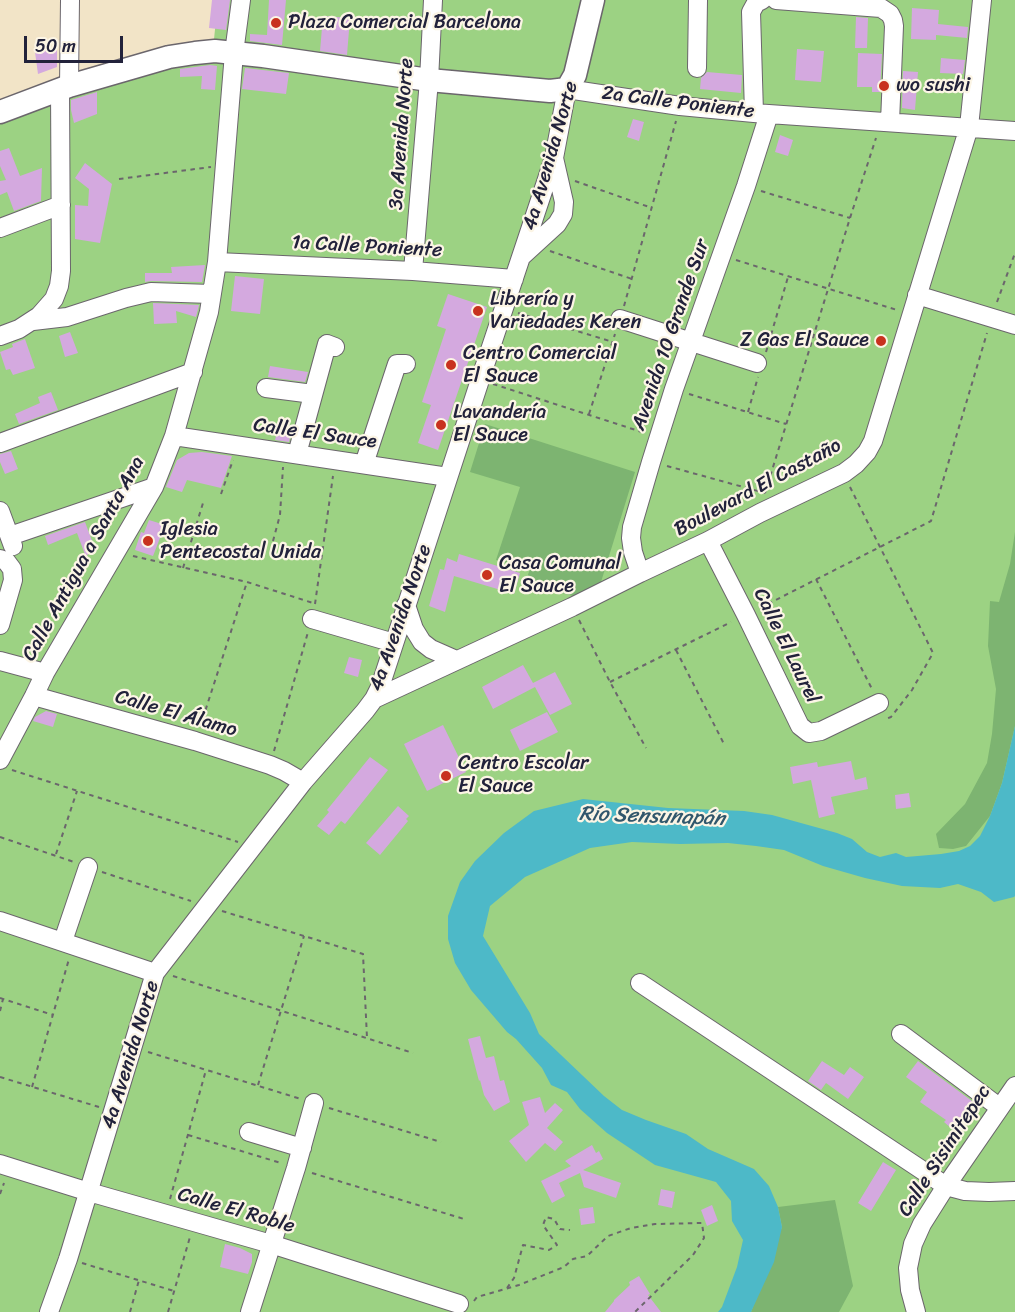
<!DOCTYPE html>
<html>
<head>
<meta charset="utf-8">
<style>
  body { margin:0 }
  #map { position:relative; width:1015px; height:1312px; overflow:hidden; background:#f2e4c7; font-family:Sriracha,sans-serif }
  canvas { display:block }
  .scale { position:absolute; left:24px; top:36px; width:99px; height:27px; box-sizing:border-box; border:3px solid #22223b; border-top:0; padding-left:8px; font-size:18px; line-height:21px; white-space:nowrap; color:#22223b; -webkit-text-stroke:4px #fcf5e5; paint-order:stroke }
</style>
</head>
<body>
<div id="map">
<canvas width="1015" height="1312"></canvas>
<div class="scale">50 m</div>
</div>
<script>
const context = document.querySelector('canvas').getContext('2d');
context.lineJoin = 'round';
function paint(path, color) {
  context.fillStyle = color;
  context.fill(path, 'evenodd');
}
function toPath(rows) {
  const path = new Path2D();
  for (const r of rows) {
    path.moveTo(r[0], r[1]);
    for (let i = 2; i < r.length; i += 2) path.lineTo(r[i], r[i + 1]);
  }
  return path;
}
function strokePath(path, color, width, dash) {
  context.strokeStyle = color;
  context.lineWidth = width;
  context.lineCap = dash ? 'butt' : 'round';
  context.setLineDash(dash || []);
  context.stroke(path);
}
function write(font, color, halo, rows, align = 'center') {
  context.font = font + ' Sriracha,sans-serif';
  context.lineWidth = 4.5;
  context.setLineDash([]);
  context.textBaseline = 'middle';
  context.strokeStyle = halo;
  context.fillStyle = color;
  for (const [text, x, y, turn = 0] of rows) {
    context.save();
    context.translate(x, y);
    context.rotate((+turn || 0) * Math.PI / 180);
    context.textAlign = isNaN(turn) ? turn : align;
    if (halo) context.strokeText(text, 0, 0);
    context.fillText(text, 0, 0);
    context.restore();
  }
}
const green = toPath([
  [218,0,1015,0,1015,1312,0,1312,0,123,213,49]
]);
const forest = toPath([
  [485,424,635,472,601,582,573,596,525,583,530,569,496,560,520,487,470,472],
  [1015,532,1015,726,1002,783,990,816,966,846,953,849,939,848,936,834,965,804,987,763,992,734,996,689,988,646,990,601,999,602,1010,564],
  [835,1200,853,1286,839,1312,751,1312,782,1227,778,1207]
]);
const water = toPath([
  [1015,726,1015,896,1014,897,994,902,981,892,958,884,940,888,902,886,865,878,823,866,784,850,756,846,728,843,680,844,632,842,590,848,525,877,490,906,483,936,530,1013,539,1034,604,1096,622,1110,646,1120,686,1134,708,1149,754,1169,769,1186,778,1207,782,1227,774,1262,751,1312,718,1312,722,1307,737,1267,743,1240,732,1221,731,1201,716,1182,655,1165,607,1133,580,1109,567,1092,551,1085,542,1068,516,1039,507,1032,471,990,455,963,448,939,448,916,460,882,475,861,504,833,534,811,583,799,668,808,744,811,772,815,837,833,852,839,867,852,880,857,896,853,906,857,941,854,959,851,970,846,980,836,990,816,1002,783]
]);
const building = toPath([
  [212,0,230,0,226,30,209,28],
  [269,0,286,0,282,45,250,41,250,34,267,35],
  [912,8,939,10,938,24,968,27,967,38,936,35,936,40,911,39],
  [323,16,350,18,347,55,320,51],
  [856,17,868,18,867,48,855,48],
  [57,49,57,67,38,74,35,52],
  [797,49,824,51,821,82,795,80],
  [858,53,882,54,880,92,872,92,872,87,857,87],
  [941,58,965,60,963,74,940,73],
  [210,65,217,66,215,90,201,89,202,76,180,77,180,69],
  [245,68,289,73,286,94,242,89],
  [903,71,918,72,915,110,902,108],
  [707,72,742,75,741,93,700,89,701,78],
  [97,92,97,114,74,123,71,110,71,100],
  [633,119,644,122,639,141,627,137],
  [780,135,793,140,788,156,775,152],
  [9,148,20,176,42,168,41,201,14,211,7,192,0,195,0,181,6,180,0,166,0,151],
  [85,163,112,184,100,243,75,239,75,205,88,206,89,189,75,178],
  [205,265,202,282,151,281,145,282,145,273,172,273,171,267],
  [235,276,264,279,260,314,231,311],
  [448,294,487,307,438,450,418,443,431,405,422,402,446,329,437,326],
  [153,303,199,305,196,317,176,311,177,323,154,324],
  [70,332,78,353,65,357,59,336],
  [25,339,35,368,13,375,10,369,6,370,0,352,13,347,12,344],
  [270,366,308,372,305,382,268,377],
  [51,392,58,410,19,424,15,414,40,403,38,397],
  [278,429,291,432,289,442,275,440],
  [11,451,18,469,5,474,0,462,0,454],
  [202,452,232,456,221,488,187,480,182,492,166,487,177,460,189,453],
  [149,520,165,525,153,556,135,550,141,532,144,533],
  [85,522,94,546,86,557,77,533,48,545,45,536],
  [459,554,520,573,514,594,454,576,445,612,429,606,440,569,444,570,447,558,457,562],
  [349,657,362,660,358,677,344,673],
  [523,665,533,683,555,672,572,704,550,715,535,687,493,709,482,687],
  [46,711,57,714,53,727,33,721,35,717],
  [547,712,558,732,520,751,510,730],
  [443,725,466,772,427,791,404,744],
  [370,757,388,770,345,824,341,821,329,835,317,826,329,812,327,810],
  [851,761,855,780,866,777,868,789,831,797,835,814,819,818,811,780,793,784,790,767,817,762,818,767],
  [909,793,911,807,896,809,895,795],
  [398,806,409,816,406,819,408,821,380,855,366,843],
  [480,1036,486,1058,494,1056,500,1081,504,1080,510,1102,494,1111,484,1095,480,1080,479,1081,468,1039],
  [822,1061,844,1075,850,1067,864,1077,848,1099,826,1083,821,1090,808,1081],
  [918,1061,980,1107,958,1134,944,1122,946,1120,920,1102,927,1092,906,1077],
  [540,1097,545,1113,555,1103,563,1110,547,1128,563,1142,555,1151,545,1143,526,1162,509,1141,529,1125,522,1102],
  [592,1145,596,1153,599,1151,603,1159,583,1170,621,1183,616,1198,584,1187,580,1173,559,1183,565,1196,552,1203,541,1181,571,1166,565,1161],
  [883,1162,896,1170,871,1211,858,1203],
  [661,1189,675,1192,672,1208,658,1205],
  [712,1205,718,1221,707,1226,701,1210],
  [593,1207,595,1223,581,1225,579,1209],
  [225,1244,240,1248,252,1254,252,1262,248,1274,220,1267],
  [639,1276,650,1294,648,1295,661,1312,605,1312,614,1301,614,1300,630,1285,629,1282]
]);
const path = toPath([
  [119,179,211,167],
  [575,181,652,208],
  [761,191,850,218],
  [550,251,632,279],
  [736,260,897,310],
  [997,302,1015,253],
  [624,306,676,121],
  [518,313,613,342],
  [766,352,788,277],
  [493,384,645,433],
  [689,394,786,424],
  [748,412,758,377],
  [589,414,615,334],
  [667,466,765,493],
  [850,487,933,653,912,690,891,717,886,719,885,717],
  [765,493,850,218,876,138],
  [221,494,233,460],
  [273,541,280,515,283,467],
  [133,556,247,582,313,603],
  [183,568,203,503],
  [816,579,873,691],
  [315,604,333,476],
  [760,608,931,521,987,333],
  [579,620,610,682,646,748],
  [676,650,724,744],
  [610,682,731,622],
  [200,727,247,582],
  [274,751,308,632],
  [12,770,238,842],
  [0,837,74,862],
  [56,854,77,791],
  [102,872,191,901],
  [222,911,363,954,367,1038],
  [173,976,413,1053],
  [0,998,53,1015],
  [0,1011,3,999],
  [148,1052,301,1099],
  [0,1077,99,1107],
  [258,1085,304,936],
  [32,1087,69,959],
  [329,1108,441,1142],
  [188,1135,281,1163],
  [312,1173,464,1219],
  [0,1194,4,1183],
  [170,1199,206,1070],
  [82,1263,174,1291],
  [507,1288,514,1278,523,1245,549,1250,557,1245,543,1225,546,1217,554,1219,560,1229,570,1230],
  [474,1301,477,1297,519,1285,564,1267,573,1259,587,1256,608,1236,631,1228,655,1224,702,1223,704,1238,693,1255,635,1312],
  [130,1312,139,1280],
  [168,1312,190,1237]
]);
const minor = toPath([
  [776,0,881,8,890,14,893,20,894,26,890,122],
  [697,68,698,0],
  [69,86,70,0],
  [754,113,751,12,756,3,762,0],
  [0,228,61,205],
  [522,256,557,224,563,214,564,202,554,158],
  [217,262,413,271,514,279],
  [413,271,429,80,433,0],
  [917,295,1015,325],
  [620,319,757,363],
  [33,321,67,317,126,298,151,292,211,294],
  [0,336,19,329,39,316,54,299,59,286,61,271,60,89],
  [266,388,313,394],
  [174,436,448,477],
  [0,443,193,372],
  [297,454,327,344,335,347],
  [364,464,397,364,406,364],
  [0,511,13,546],
  [10,536,154,487],
  [708,541,746,615,800,726,809,733,821,731,879,703],
  [0,559,6,561,12,569,13,580,0,625],
  [640,573,633,552,631,538,632,527,651,462,674,389,746,186,769,114],
  [406,605,414,629,422,642,431,649,456,660],
  [312,619,394,643],
  [0,661,45,673],
  [34,696,195,741,270,765,284,771,303,782],
  [374,699,572,607,640,573,708,541,760,513,844,473,856,464,867,452,873,441,969,127,982,0],
  [0,760,34,696,45,673,154,487,174,436,209,312,217,262,234,53,241,0],
  [0,921,155,973],
  [63,941,88,867],
  [640,983,946,1186,965,1191,989,1192,1015,1191],
  [901,1034,999,1107],
  [249,1132,302,1148],
  [0,1164,89,1192,271,1244,459,1304],
  [49,1312,68,1259,155,973,303,782,365,711,374,699,380,687,480,380,554,158,567,89,680,106,754,113,1015,131],
  [250,1312,296,1168,314,1103],
  [916,1312,910,1290,908,1268,913,1244,922,1224,946,1186,1015,1086]
]);
const major = toPath([
  [0,112,69,86,169,57,195,53,215,51,263,56,429,80,550,91,567,89,575,75,593,0]
]);
const markers = [
  [276,23,6,"#c8321e"],
  [884,86,6,"#c8321e"],
  [478,311,6,"#c8321e"],
  [881,341,6,"#c8321e"],
  [451,365,6,"#c8321e"],
  [441,425,6,"#c8321e"],
  [148,541,6,"#c8321e"],
  [487,575,6,"#c8321e"],
  [446,776,6,"#c8321e"]
];
const poiNames = [
  ["Plaza Comercial Barcelona",288,23],
  ["wo sushi",896,86],
  ["Librería y",490,300],
  ["Variedades Keren",490,323],
  ["Z Gas El Sauce",869,341,"right"],
  ["Centro Comercial",463,354],
  ["El Sauce",463,377],
  ["Lavandería",453,413],
  ["El Sauce",453,436],
  ["Iglesia",160,530],
  ["Pentecostal Unida",160,553],
  ["Casa Comunal",499,564],
  ["El Sauce",499,587],
  ["Centro Escolar",458,764],
  ["El Sauce",458,787]
];
const streetNames = [
  ["2a Calle Poniente",678,103,7],
  ["3a Avenida Norte",402,134,-86],
  ["4a Avenida Norte",551,156,-74],
  ["1a Calle Poniente",367,247,3],
  ["Avenida 10 Grande Sur",671,335,-71],
  ["Calle El Sauce",315,434,8],
  ["Boulevard El Castaño",758,488,-28],
  ["Calle Antigua a Santa Ana",84,559,-61],
  ["4a Avenida Norte",401,618,-71],
  ["Calle El Laurel",786,646,64],
  ["Calle El Álamo",176,714,16],
  ["4a Avenida Norte",131,1055,-73],
  ["Calle Sisimitepec",945,1151,-57],
  ["Calle El Roble",236,1211,16]
];
const waterNames = [
  ["Río Sensunapán",652,817,2]
];
paint(green, '#9cd283');
paint(forest, '#7db471');
paint(water, '#4db9c8');
paint(building, '#d4a9df');
strokePath(minor, '#6b666c', 20);
strokePath(major, '#6b666c', 25);
strokePath(path, '#6b666c', 2, [4.5, 4.5]);
strokePath(minor, '#fff', 18);
strokePath(major, '#fff', 22);
for (const [x, y, r, color] of markers) {
  const dot = new Path2D();
  dot.arc(x, y, r, 0, 2 * Math.PI);
  context.fillStyle = color;
  context.fill(dot);
  strokePath(dot, '#fcf5e5', 2);
}
write('20px', '#22223b', '#fcf5e5', poiNames, 'left');
write('20px', '#22223b', '#fcf5e5', streetNames);
write('italic 21px', '#31576c', '#fcf5e5', waterNames);
</script>
</body>
</html>
